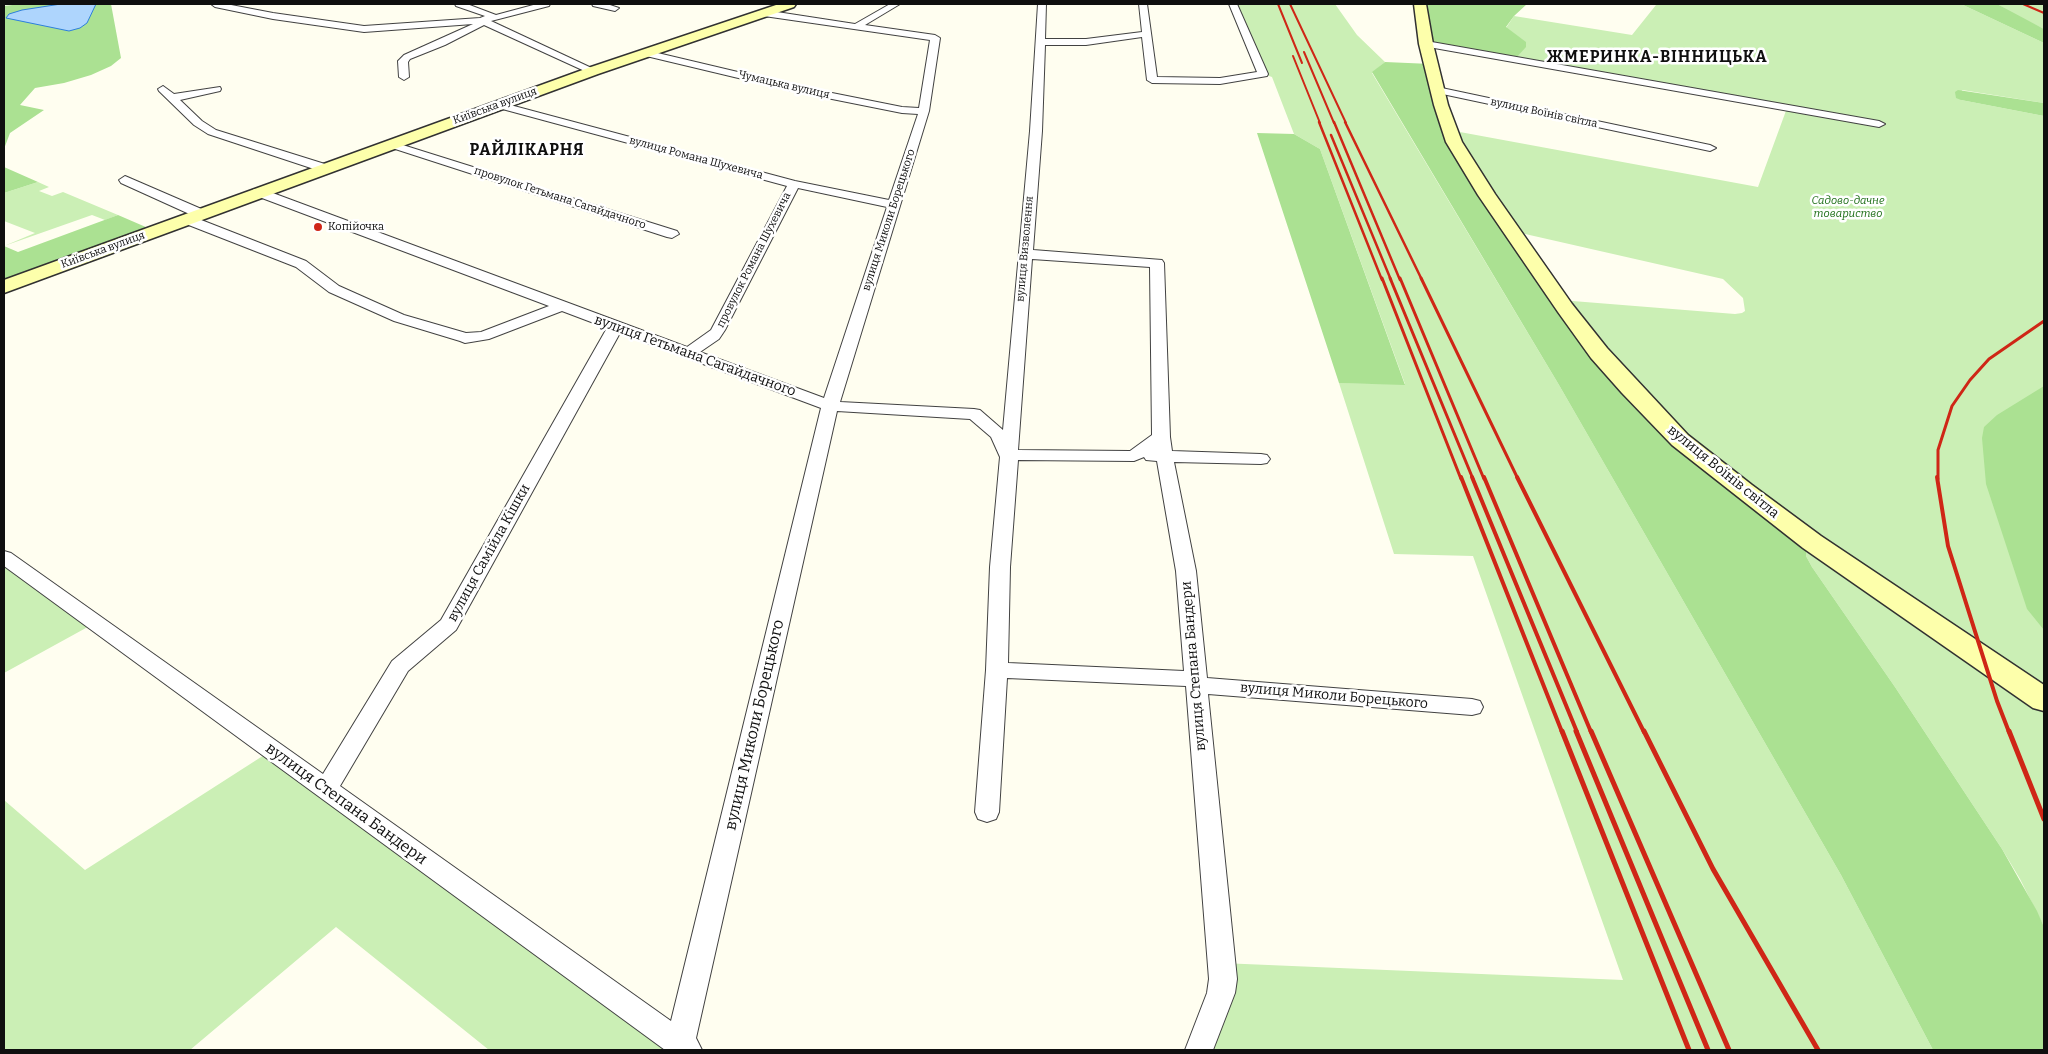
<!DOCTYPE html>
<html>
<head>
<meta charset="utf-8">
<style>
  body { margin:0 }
  #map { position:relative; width:2048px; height:1054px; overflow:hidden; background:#fffef0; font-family:Bitter,serif }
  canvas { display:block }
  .frame { position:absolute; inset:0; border:5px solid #0f0f0f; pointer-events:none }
</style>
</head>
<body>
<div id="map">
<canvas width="2048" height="1054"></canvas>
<div class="frame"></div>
</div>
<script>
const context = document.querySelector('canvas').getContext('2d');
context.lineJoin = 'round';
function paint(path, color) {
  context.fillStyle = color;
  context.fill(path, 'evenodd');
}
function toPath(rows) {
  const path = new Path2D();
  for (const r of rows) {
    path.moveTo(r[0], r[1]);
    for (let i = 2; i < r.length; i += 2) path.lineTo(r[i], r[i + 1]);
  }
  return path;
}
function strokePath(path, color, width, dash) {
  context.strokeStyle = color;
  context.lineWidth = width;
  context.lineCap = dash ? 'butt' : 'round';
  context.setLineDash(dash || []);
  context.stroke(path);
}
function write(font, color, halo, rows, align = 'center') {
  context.font = font + ' Bitter,serif';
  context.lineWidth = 5;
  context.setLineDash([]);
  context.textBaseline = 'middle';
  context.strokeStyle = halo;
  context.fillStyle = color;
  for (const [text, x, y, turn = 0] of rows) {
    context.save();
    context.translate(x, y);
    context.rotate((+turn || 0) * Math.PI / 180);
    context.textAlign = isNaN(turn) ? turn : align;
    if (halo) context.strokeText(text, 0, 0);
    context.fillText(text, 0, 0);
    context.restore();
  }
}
const green = toPath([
  [1233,4,1335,4,1357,35,1385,62,1372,73,1559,385,1841,875,1933,1050,1199,1050,1221,993,1221,963,1623,980,1473,556,1394,554,1339,383,1405,384,1320,149,1294,134,1272,77,1263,74],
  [1647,4,1961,4,2044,43,2044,103,1962,90,1961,100,2044,116,2044,927,2020,879,2002,849,1895,687,1812,567,1806,556,1806,550,1723,475,1560,300,1735,314,1742,313,1745,311,1743,298,1723,279,1512,231,1449,130,1758,187,1787,108,1515,59,1526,44,1506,28,1514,16,1632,35,1656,5],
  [1997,4,2044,4,2044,29,2015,15],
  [38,182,49,187,39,191,52,196,63,192,118,215,105,220,92,215,4,246,35,233,4,221,4,193],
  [4,557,95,623,4,673],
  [272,750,680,1045,689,1050,489,1050,336,927,190,1050,4,1050,4,800,85,870]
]);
const forest = toPath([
  [21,4,111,4,121,58,111,66,91,75,64,83,35,88,20,105,44,110,10,133,4,149,4,6],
  [1420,4,1527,4,1514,16,1506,27,1526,42,1526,47,1515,59,1426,44],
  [1961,4,1997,4,2044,29,2044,43],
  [1385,62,1431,64,1449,130,1599,353,1806,550,1806,556,1812,567,1895,687,2002,849,2037,911,2044,927,2044,1050,1933,1050,1841,875,1559,385,1372,72],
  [1958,90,2044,103,2044,116,1961,100,1956,98,1955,92],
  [1257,133,1294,134,1320,149,1405,385,1339,383],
  [4,167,38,182,4,193],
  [118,215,155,231,4,287,4,246,18,252],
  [2044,386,2044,630,2027,609,1986,484,1982,438,1984,427,1997,415]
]);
const water = toPath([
  [61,4,96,4,87,23,80,28,69,31,6,18,9,14,22,10,61,4]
]);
const street = toPath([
  [211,4,226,4,273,13,364,26,480,18,485,16,456,6,455,4,467,4,496,15,537,4,550,4,549,6,491,21,598,71,593,74,589,73,484,25,445,45,410,59,408,62,409,77,404,80,399,77,398,61,404,55,473,24,364,32,273,19,215,7,211,4],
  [592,4,607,4,619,8,615,11,593,6,592,4],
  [890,4,900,4,865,25,935,35,940,38,929,111,840,402,974,409,980,410,1003,430,1030,131,1038,4,1046,4,1045,39,1086,39,1142,32,1139,4,1147,4,1157,77,1220,78,1257,72,1229,4,1237,4,1268,74,1267,76,1220,84,1152,83,1147,80,1142,37,1086,45,1045,45,1042,131,1033,250,1162,260,1164,263,1170,437,1172,451,1261,454,1267,455,1270,459,1267,463,1261,464,1174,462,1196,571,1207,678,1472,699,1480,701,1483,707,1480,713,1472,715,1208,694,1237,979,1235,993,1213,1050,1185,1050,1207,993,1209,979,1186,686,1007,678,999,812,996,819,987,822,978,819,975,812,986,670,990,567,1000,457,991,437,970,419,837,411,696,1038,702,1050,665,1050,4,566,4,551,11,553,323,774,392,661,441,620,607,328,562,311,489,339,465,343,460,341,394,321,329,292,296,267,181,222,180,219,181,216,191,216,306,261,339,286,404,315,466,333,481,332,549,306,254,195,252,192,254,189,262,189,687,347,711,330,787,186,495,107,494,105,499,102,795,181,889,200,918,114,902,113,797,92,642,55,640,53,645,50,797,86,902,107,919,108,930,40,764,16,760,13,764,10,855,24,890,4],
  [798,188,887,207,824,398,700,352,719,339,725,330,798,188],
  [1032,259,1150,267,1152,435,1130,451,1018,450,1032,259],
  [620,333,821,408,671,1021,340,786,408,671,456,630,620,333],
  [1144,457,1146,460,1157,461,1176,571,1184,671,1008,663,1010,567,1018,460,1134,461,1144,457],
  [1426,41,1879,121,1885,124,1879,127,1423,46,1421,44,1426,41],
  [163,86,174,94,220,87,221,89,220,91,180,100,202,121,216,130,328,165,330,168,324,172,320,171,208,134,194,125,159,91,158,89,163,86],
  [1437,87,1710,145,1716,148,1710,151,1433,92,1432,90,1437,87],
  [390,141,677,231,679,234,672,238,667,237,386,146,384,144,390,141],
  [125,176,206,211,207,214,206,217,196,217,121,183,119,180,125,176]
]);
const secondary = toPath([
  [779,4,796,4,794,7,598,74,4,293,4,280,588,68,779,4],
  [1414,4,1426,4,1433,44,1448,105,1462,142,1495,194,1572,304,1607,348,1688,435,1752,485,1821,536,2044,685,2044,711,2033,708,1803,548,1672,445,1622,393,1591,358,1558,312,1478,195,1446,142,1434,105,1419,44,1414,4]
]);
const railFar4 = toPath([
  [1278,4,1302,63],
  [1290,4,1346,123],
  [2023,4,2044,13],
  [1304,52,1334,123],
  [1293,56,1320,123]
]);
const railFar3 = toPath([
  [1319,122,1382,280],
  [1334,122,1400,280],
  [1345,122,1422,280],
  [1331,135,1391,280]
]);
const railFar2 = toPath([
  [1382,278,1461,479],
  [1390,278,1473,479],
  [1400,278,1484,479],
  [1421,278,1518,479],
  [1938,479,1938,450,1952,406,1970,380,1989,359,2044,321]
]);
const railFar1 = toPath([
  [1461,477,1562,732],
  [1472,477,1577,732],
  [1484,477,1591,732],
  [1517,477,1644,732],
  [1937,477,1948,546,1997,701,2009,732]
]);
const rail = toPath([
  [1562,731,1689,1050],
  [1576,731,1708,1050],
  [1591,731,1729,1050],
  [1644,731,1713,869,1818,1050],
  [2009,731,2044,819]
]);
const markers = [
  [318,227,5,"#cf2616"]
];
const farStreetnames = [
  ["Чумацька вулиця",784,85,13],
  ["Київська вулиця",495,106,-20],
  ["вулиця Воїнів світла",1544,113,12],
  ["вулиця Романа Шухевича",696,158,15],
  ["провулок Гетьмана Сагайдачного",560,198,18],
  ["вулиця Миколи Борецького",889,220,-72],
  ["вулиця Визволення",1025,249,-85],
  ["Київська вулиця",103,250,-20],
  ["провулок Романа Шухевича",754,260,-63]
];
const farParknames = [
  ["Садово-дачне",1848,201],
  ["товариство",1848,214]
];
const farPoinames = [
  ["Копійочка",328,227]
];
const streetNames = [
  ["вулиця Гетьмана Сагайдачного",695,356,20],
  ["вулиця Воїнів світла",1723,472,39],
  ["вулиця Самійла Кішки",489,553,-61],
  ["вулиця Степана Бандери",1194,666,-95],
  ["вулиця Миколи Борецького",1334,696,5]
];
const farDistrictnames = [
  ["ЖМЕРИНКА-ВІННИЦЬКА",1657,58],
  ["РАЙЛІКАРНЯ",527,151]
];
const nearStreetnames = [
  ["вулиця Миколи Борецького",755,725,-77],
  ["вулиця Степана Бандери",346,804,36]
];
paint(green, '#cbefb5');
paint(forest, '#abe192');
paint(water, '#aed5fd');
strokePath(water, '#2d7fdc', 1);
strokePath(street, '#424242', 2);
strokePath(secondary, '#313131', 3);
paint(street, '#fff');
paint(secondary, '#fdffab');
strokePath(railFar4, '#cf2616', 2);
strokePath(railFar3, '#cf2616', 2.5);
strokePath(railFar2, '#cf2616', 3);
strokePath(railFar1, '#cf2616', 4);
strokePath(rail, '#cf2616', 5);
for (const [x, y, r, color] of markers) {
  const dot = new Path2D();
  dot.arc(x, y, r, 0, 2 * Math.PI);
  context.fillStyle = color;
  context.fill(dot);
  strokePath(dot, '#fff', 2);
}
write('11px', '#0f0f0f', '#fff', farStreetnames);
write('italic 11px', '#1d6e17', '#fff', farParknames);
write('11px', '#0f0f0f', '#fff', farPoinames, 'left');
write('14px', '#0f0f0f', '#fff', streetNames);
context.letterSpacing = '1px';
write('bold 16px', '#0f0f0f', '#fff', farDistrictnames);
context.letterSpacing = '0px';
write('16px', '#0f0f0f', '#fff', nearStreetnames);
</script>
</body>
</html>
